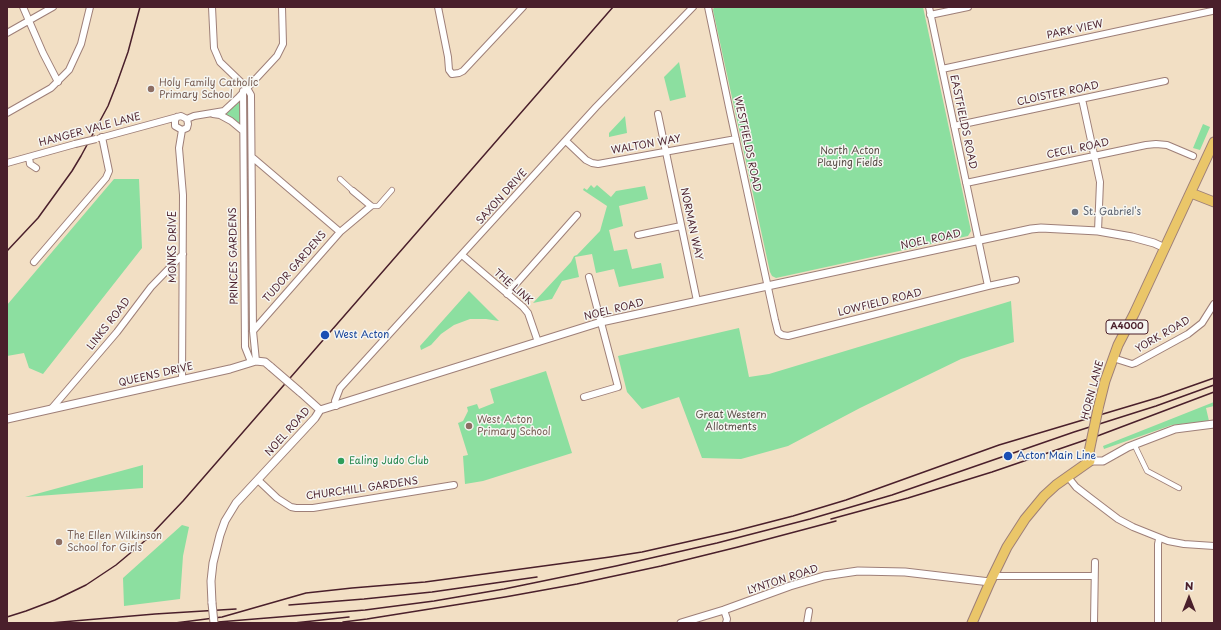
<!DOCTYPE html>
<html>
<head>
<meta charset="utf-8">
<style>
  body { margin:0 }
  #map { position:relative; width:1221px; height:630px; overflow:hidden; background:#f2dfc4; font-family:"Playpen Sans",sans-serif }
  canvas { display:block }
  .frame { position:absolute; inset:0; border:8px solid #4a1f2b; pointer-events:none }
  .north { position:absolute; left:1169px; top:578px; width:40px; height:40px; -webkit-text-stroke:3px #f6f6f2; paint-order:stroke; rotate:0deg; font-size:11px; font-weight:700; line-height:16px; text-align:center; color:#4a1f2b }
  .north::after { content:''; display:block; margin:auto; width:14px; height:18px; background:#4a1f2b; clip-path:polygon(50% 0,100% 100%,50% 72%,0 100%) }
</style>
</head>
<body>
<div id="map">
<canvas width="1221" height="630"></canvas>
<div class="frame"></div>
<div class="north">N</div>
</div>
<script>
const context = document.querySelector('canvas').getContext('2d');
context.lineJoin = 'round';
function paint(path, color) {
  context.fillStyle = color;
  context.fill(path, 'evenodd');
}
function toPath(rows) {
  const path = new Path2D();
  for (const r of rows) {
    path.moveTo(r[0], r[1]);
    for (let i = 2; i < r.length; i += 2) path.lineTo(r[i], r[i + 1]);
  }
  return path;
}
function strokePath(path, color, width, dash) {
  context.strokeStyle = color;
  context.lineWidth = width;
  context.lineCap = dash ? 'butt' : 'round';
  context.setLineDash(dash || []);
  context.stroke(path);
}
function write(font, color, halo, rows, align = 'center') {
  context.font = font + ' "Playpen Sans",sans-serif';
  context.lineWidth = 3;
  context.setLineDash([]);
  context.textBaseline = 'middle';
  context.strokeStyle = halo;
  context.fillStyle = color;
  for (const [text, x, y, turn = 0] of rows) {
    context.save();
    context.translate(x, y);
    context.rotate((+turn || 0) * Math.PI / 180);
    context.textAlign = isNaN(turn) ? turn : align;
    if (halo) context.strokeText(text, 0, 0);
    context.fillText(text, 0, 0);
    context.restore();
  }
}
const green = toPath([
  [714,7,923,7,971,231,968,236,776,278,772,276,770,272,721,47,713,10],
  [679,62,686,97,670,101,664,77],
  [239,101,240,101,240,125,223,114,229,111],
  [625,116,627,133,609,137,609,133],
  [1203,124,1210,127,1200,150,1193,148],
  [114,179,139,179,142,248,43,374,29,368,24,353,7,356,7,305],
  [591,185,594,188,597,185,611,197,616,191,645,186,648,199,619,206,623,226,609,230,614,251,627,249,632,269,661,263,664,278,619,287,614,269,596,273,592,254,575,257,579,277,562,281,552,299,533,303,571,262,574,256,577,255,600,231,607,206,583,190,584,188,587,190],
  [469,291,499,321,486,319,470,319,454,325,441,334,431,345,421,350,420,346],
  [1011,301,1014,342,961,359,860,408,788,446,741,459,702,458,679,397,642,409,627,392,618,356,739,328,749,377,769,374],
  [546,371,572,453,483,481,465,484,463,456,468,455,458,423,463,421,468,411,467,407,477,404,479,409,494,403,490,389],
  [1214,402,1214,406,1206,408,1209,421,1172,425,1104,449,1103,446],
  [143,465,143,488,25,497],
  [182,525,189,527,183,556,180,599,124,606,123,578]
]);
const pedestrian = toPath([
  [340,179,353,191],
  [371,206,378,206,392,190],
  [1134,444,1147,471,1179,488]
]);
const minor = toPath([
  [23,7,43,53,58,82],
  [212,7,214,48,220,62,247,88,251,95,253,331,256,361],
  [438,7,448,57,449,70,452,74,459,73,463,71,523,7],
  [708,7,730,112,775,320,778,332,782,335,788,336,988,286,929,7],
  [930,15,968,7],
  [7,33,53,7],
  [942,69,1212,11],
  [243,91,245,347,251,362],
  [1082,99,1100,182,1098,231],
  [7,113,51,88,69,70,81,44,90,7],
  [213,114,220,115,231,121,243,131],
  [658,114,697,301],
  [177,117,175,120,175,126,182,130],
  [187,119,194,116,224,111,238,98,277,56,283,44,282,7],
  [954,126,1165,81],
  [182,130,179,148,183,195,182,380],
  [100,138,181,116,187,119,188,124,187,128,182,130],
  [566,141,586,160,592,163,598,164,736,139],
  [29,157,30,164,36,168],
  [252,157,340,232],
  [7,163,75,144],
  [966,183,1146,145,1156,144,1167,145,1193,156],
  [638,235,681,226],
  [462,255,523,307,528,313,538,342],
  [34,262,106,178,109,171,102,137],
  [988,286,1016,280],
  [507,294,577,215],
  [253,331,340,232,371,206,353,191],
  [1113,358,1132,364,1135,363,1188,334,1202,323,1214,304],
  [584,397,618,387,589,277],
  [336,406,335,401,340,388,596,107,693,7],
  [52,408,117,332,151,287,183,254],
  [1068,477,1076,487,1089,497,1118,519,1133,527,1168,541,1184,544,1214,546],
  [258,480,277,498,291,507,296,508,313,508,454,485],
  [993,576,1094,576],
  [724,610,727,619,726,623],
  [807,623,809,611],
  [1094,623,1095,562],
  [1158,623,1158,544,1159,539]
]);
const tertiary = toPath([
  [300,392,320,410],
  [7,419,230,369,256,361,265,362,271,367],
  [1090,461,1103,461,1128,447,1175,429,1214,424],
  [212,603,211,581,213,563,220,535,225,521,236,503,315,418,320,410,601,322,1031,229,1041,228,1098,231,1132,237,1154,243,1165,248],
  [681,623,724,610,790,586,824,576,858,571,905,572,990,582]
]);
const primary = toPath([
  [1191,193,1214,202],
  [1098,409,1105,381,1118,345,1134,314,1214,142],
  [972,623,990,582,1007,547,1025,519,1044,496,1056,485,1090,461,1089,452]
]);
const rail = toPath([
  [7,251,38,218,72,171,81,156,108,106,117,83,128,52,140,7],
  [831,519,908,498,992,472,1100,435,1214,392],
  [289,605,364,599,432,592,537,577],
  [7,617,26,611,55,600,86,585,116,565,147,539,183,501,613,7],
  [218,622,365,610,434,601,504,589,616,566,717,543,810,519,892,495,1074,432,1156,406,1214,385],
  [343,622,367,619,505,597,577,584,661,566,738,547,836,521],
  [50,623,155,614,236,609],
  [175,623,222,617,306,593,352,588,425,582,610,557,642,552,735,531,793,516,846,500,999,445,1160,397,1214,378],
  [294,623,349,617]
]);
const minorBridge = toPath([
  [75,144,96,139]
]);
const tertiaryBridge = toPath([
  [271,367,300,392],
  [212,603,214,623]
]);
const primaryBridge = toPath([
  [1089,452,1098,409]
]);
const markers = [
  [151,89,4,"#8d6e63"],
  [1075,212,4,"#6b7280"],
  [325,335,5,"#1a4fb4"],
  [469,426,4,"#8d6e63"],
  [1008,456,5,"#1a4fb4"],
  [341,461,4,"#2e9e5b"],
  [59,542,4,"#8d6e63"]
];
const shields = [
  [1127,327,42]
];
const shieldNames = [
  ["A4000",1127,327]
];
const streetNames = [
  ["PARK VIEW",1075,30,-12],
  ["CLOISTER ROAD",1058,94,-12],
  ["EASTFIELDS ROAD",963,122,78],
  ["HANGER VALE LANE",90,130,-15],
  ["WESTFIELDS ROAD",747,144,78],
  ["WALTON WAY",646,145,-10],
  ["CECIL ROAD",1078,149,-12],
  ["SAXON DRIVE",502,197,-48],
  ["NORMAN WAY",691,224,78],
  ["NOEL ROAD",931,240,-12],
  ["MONKS DRIVE",173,247,-90],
  ["PRINCES GARDENS",234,256,-91],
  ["TUDOR GARDENS",295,267,-49],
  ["THE LINK",513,287,41],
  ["LOWFIELD ROAD",880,303,-14],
  ["NOEL ROAD",614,310,-14],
  ["LINKS ROAD",109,324,-52],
  ["YORK ROAD",1163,335,-30],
  ["QUEENS DRIVE",156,375,-13],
  ["HORN LANE",1093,390,-75],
  ["NOEL ROAD",288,432,-48],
  ["CHURCHILL GARDENS",362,489,-8],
  ["LYNTON ROAD",783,580,-18]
];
const educationNames = [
  ["Holy Family Catholic",159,83],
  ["Primary School",159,95],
  ["West Acton",477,420],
  ["Primary School",477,432],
  ["The Ellen Wilkinson",67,536],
  ["School for Girls",67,548]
];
const parkNames = [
  ["North Acton",850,151],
  ["Playing Fields",850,163],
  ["Great Western",731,415],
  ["Allotments",731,427]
];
const worshipNames = [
  ["St. Gabriel's",1083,212]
];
const transitNames = [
  ["West Acton",334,335],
  ["Acton Main Line",1017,456]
];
const leisureNames = [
  ["Ealing Judo Club",349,461]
];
paint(green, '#8cdfa0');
strokePath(pedestrian, '#9e7f78', 6);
strokePath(minor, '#9e7f78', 8);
strokePath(tertiary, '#9e7f78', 9);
strokePath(primary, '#9e7f78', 11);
strokePath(pedestrian, '#fff', 4.5);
strokePath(minor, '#fff', 6);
strokePath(tertiary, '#fff', 7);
strokePath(primary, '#eac669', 9);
strokePath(rail, '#4a1f2b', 1.5);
strokePath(minorBridge, '#9e7f78', 8, []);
strokePath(tertiaryBridge, '#9e7f78', 9, []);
strokePath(primaryBridge, '#9e7f78', 11, []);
strokePath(minorBridge, '#fff', 6);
strokePath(tertiaryBridge, '#fff', 7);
strokePath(primaryBridge, '#eac669', 9);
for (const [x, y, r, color] of markers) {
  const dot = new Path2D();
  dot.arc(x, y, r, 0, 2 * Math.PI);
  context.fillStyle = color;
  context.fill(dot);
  strokePath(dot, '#f6f6f2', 1.5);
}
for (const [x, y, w] of shields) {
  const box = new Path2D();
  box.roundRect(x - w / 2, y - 7, w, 14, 3);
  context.fillStyle = '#f6f6f2';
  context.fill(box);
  strokePath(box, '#4a1f2b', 1);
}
write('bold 9px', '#4a1f2b', null, shieldNames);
write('10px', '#4a1f2b', '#f6f6f2', streetNames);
write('10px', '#785e54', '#f6f6f2', educationNames, 'left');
write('10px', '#5a4f48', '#f6f6f2', parkNames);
write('10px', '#5b616d', '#f6f6f2', worshipNames, 'left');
write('10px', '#164399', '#f6f6f2', transitNames, 'left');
write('10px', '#27864d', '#f6f6f2', leisureNames, 'left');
</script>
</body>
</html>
